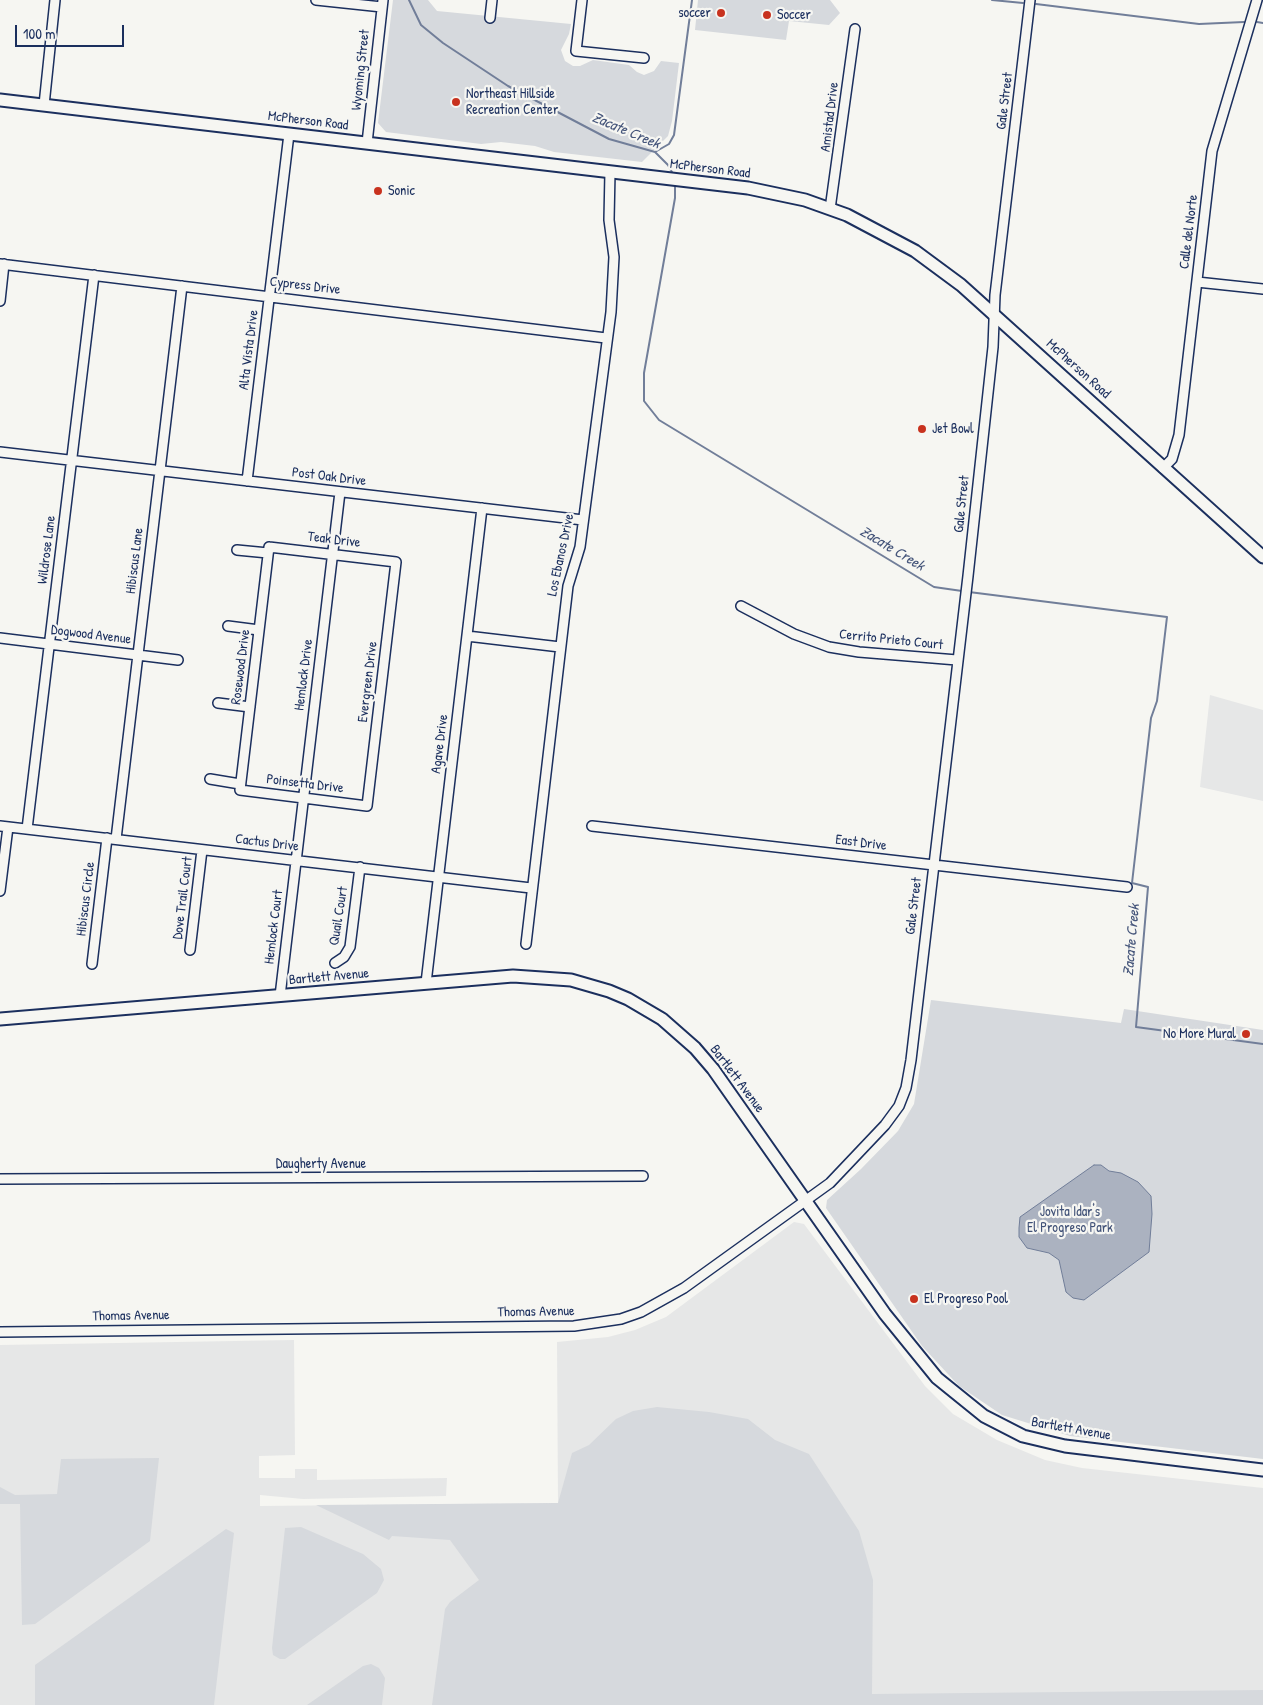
<!DOCTYPE html>
<html>
<head>
<meta charset="utf-8">
<style>
  body { margin:0 }
  #map { position:relative; width:1263px; height:1705px; overflow:hidden; background:#f6f6f2; font-family:"Patrick Hand",sans-serif }
  canvas { display:block }
  .scale { position:absolute; left:15px; top:25px; width:109px; height:22px; box-sizing:border-box; border:2px solid #1b2f5e; border-top:0; padding-left:6px; font-size:15px; line-height:18px; white-space:nowrap; color:#1b2f5e; -webkit-text-stroke:4px #f6f6f2; paint-order:stroke }
</style>
</head>
<body>
<div id="map">
<canvas width="1263" height="1705"></canvas>
<div class="scale">100 m</div>
</div>
<script>
const context = document.querySelector('canvas').getContext('2d');
context.lineJoin = 'round';
function paint(path, color) {
  context.fillStyle = color;
  context.fill(path, 'evenodd');
}
function toPath(rows) {
  const path = new Path2D();
  for (const r of rows) {
    path.moveTo(r[0], r[1]);
    for (let i = 2; i < r.length; i += 2) path.lineTo(r[i], r[i + 1]);
  }
  return path;
}
function strokePath(path, color, width, dash) {
  context.strokeStyle = color;
  context.lineWidth = width;
  context.lineCap = dash ? 'butt' : 'round';
  context.setLineDash(dash || []);
  context.stroke(path);
}
function write(font, color, halo, rows, align = 'center') {
  context.font = font + ' "Patrick Hand",sans-serif';
  context.lineWidth = 4.5;
  context.setLineDash([]);
  context.textBaseline = 'middle';
  context.strokeStyle = halo;
  context.fillStyle = color;
  for (const [text, x, y, turn = 0] of rows) {
    context.save();
    context.translate(x, y);
    context.rotate((+turn || 0) * Math.PI / 180);
    context.textAlign = isNaN(turn) ? turn : align;
    if (halo) context.strokeText(text, 0, 0);
    context.fillText(text, 0, 0);
    context.restore();
  }
}
const built = toPath([
  [1210,695,1263,710,1263,801,1200,787],
  [794,1222,804,1224,925,1386,953,1414,997,1440,1045,1460,1082,1468,1263,1488,1263,1705,0,1705,0,1345,294,1340,295,1455,259,1456,259,1478,295,1478,295,1469,317,1469,317,1480,447,1478,446,1496,303,1499,260,1495,260,1506,558,1503,557,1342,608,1337,635,1330,666,1317]
]);
const green = toPath([
  [393,0,428,0,437,11,571,24,569,34,561,50,565,61,573,66,580,66,593,60,629,65,637,72,644,75,654,71,661,61,679,63,672,121,668,136,642,162,554,152,535,146,501,142,481,144,386,132,378,123],
  [698,0,830,0,840,13,829,25,789,21,786,40,695,30],
  [931,1000,1121,1023,1124,1009,1263,1030,1263,1459,1070,1436,1002,1415,959,1386,922,1346,826,1208,827,1200,861,1169,898,1131,914,1104],
  [657,1407,709,1412,748,1419,775,1440,809,1454,859,1531,873,1580,872,1694,1263,1690,1263,1705,432,1705,445,1609,450,1602,479,1580,450,1540,392,1536,389,1540,316,1505,558,1503,572,1453,589,1445,616,1419,633,1411],
  [159,1458,150,1541,35,1624,22,1625,20,1504,0,1504,0,1487,15,1495,57,1494,61,1459],
  [301,1527,363,1554,381,1569,384,1580,377,1593,285,1659,280,1659,273,1655,272,1648,285,1528],
  [226,1529,234,1533,214,1705,35,1705,35,1665],
  [371,1664,379,1668,385,1678,382,1705,307,1705,363,1666]
]);
const water = toPath([
  [1094,1165,1101,1165,1109,1171,1121,1173,1138,1182,1151,1196,1152,1214,1149,1252,1084,1300,1073,1298,1066,1292,1059,1260,1049,1253,1027,1248,1019,1237,1019,1228,1020,1217,1094,1165]
]);
const stream = toPath([
  [409,0,421,25,443,43,508,86,609,139,655,152,668,165,673,174],
  [992,0,1023,3],
  [1036,4,1199,24,1244,22],
  [1257,22,1263,23],
  [655,152,669,144,674,135,692,0],
  [675,183,675,198,644,373,644,401,659,420,934,587,962,591],
  [969,592,1167,617,1157,701,1151,718,1132,883,1148,887,1136,1027,1263,1044]
]);
const minor = toPath([
  [316,0,382,7],
  [582,0,576,51,644,58],
  [490,18,492,0],
  [44,105,55,0],
  [367,143,383,0],
  [830,209,855,29],
  [0,264,606,338],
  [1197,282,1263,289],
  [0,301,4,264],
  [0,452,583,520],
  [1163,468,1172,459,1179,435,1212,151,1257,0],
  [247,481,289,134],
  [269,547,396,562,367,806,240,790,269,547],
  [237,550,268,553],
  [741,606,794,634,829,647,859,652,957,660],
  [228,626,259,630],
  [467,636,560,647],
  [0,638,178,660],
  [218,703,250,707],
  [210,779,240,784],
  [0,826,531,888],
  [592,826,1127,887],
  [27,829,94,275],
  [116,839,182,286],
  [0,891,8,827],
  [526,944,568,586,580,547,611,312,614,257,609,220,610,172],
  [190,950,202,850],
  [335,963,344,957,350,947,360,867],
  [92,964,107,838],
  [426,983,482,508],
  [280,996,340,492],
  [0,1179,643,1176],
  [0,1332,574,1326,621,1319,641,1312,684,1288,830,1183,885,1125,899,1106,906,1088,911,1060,968,576,993,347,995,295,1030,0]
]);
const major = toPath([
  [0,100,748,188,805,200,847,215,915,251,961,285,1263,557],
  [0,1019,513,976,571,980,609,991,628,999,662,1019,695,1048,713,1069,885,1314,937,1378,984,1416,1023,1436,1065,1446,1263,1470]
]);
const markers = [
  [721,13,5,"#c8321e"],
  [767,15,5,"#c8321e"],
  [456,102,5,"#c8321e"],
  [378,191,5,"#c8321e"],
  [922,429,5,"#c8321e"],
  [1246,1034,5,"#c8321e"],
  [914,1299,5,"#c8321e"]
];
const poiNames = [
  ["soccer",711,13,"right"],
  ["Soccer",777,15],
  ["Northeast Hillside",466,94],
  ["Recreation Center",466,110],
  ["Sonic",388,191],
  ["Jet Bowl",932,429],
  ["No More Mural",1236,1034,"right"],
  ["El Progreso Pool",924,1299]
];
const streetNames = [
  ["Wyoming Street",361,70,-84],
  ["Gale Street",1005,101,-83],
  ["Amistad Drive",830,117,-83],
  ["McPherson Road",308,121,7],
  ["McPherson Road",710,169,7],
  ["Calle del Norte",1189,232,-83],
  ["Cypress Drive",305,286,7],
  ["Alta Vista Drive",249,350,-83],
  ["McPherson Road",1078,369,42],
  ["Post Oak Drive",329,477,7],
  ["Gale Street",962,504,-84],
  ["Teak Drive",334,540,7],
  ["Wildrose Lane",47,550,-83],
  ["Los Ebanos Drive",561,555,-78],
  ["Hibiscus Lane",135,561,-83],
  ["Dogwood Avenue",91,635,7],
  ["Cerrito Prieto Court",891,640,6],
  ["Rosewood Drive",241,667,-83],
  ["Hemlock Drive",304,675,-83],
  ["Evergreen Drive",368,682,-83],
  ["Agave Drive",440,744,-83],
  ["Poinsetta Drive",305,784,7],
  ["Cactus Drive",267,843,7],
  ["East Drive",861,843,7],
  ["Dove Trail Court",183,898,-83],
  ["Hibiscus Circle",86,899,-83],
  ["Gale Street",914,906,-83],
  ["Quail Court",339,916,-81],
  ["Hemlock Court",274,927,-83],
  ["Bartlett Avenue",329,977,-5],
  ["Bartlett Avenue",737,1079,53],
  ["Daugherty Avenue",321,1164],
  ["Thomas Avenue",536,1312,-1],
  ["Thomas Avenue",131,1316,-1],
  ["Bartlett Avenue",1071,1429,10]
];
const parkNames = [
  ["Jovita Idar's",1070,1212],
  ["El Progreso Park",1070,1228]
];
const waterNames = [
  ["Zacate Creek",626,131,23],
  ["Zacate Creek",892,549,31],
  ["Zacate Creek",1132,940,-85]
];
paint(built, '#e6e7e7');
paint(green, '#d6d9dd');
paint(water, '#abb2c0');
strokePath(water, '#717e99', 1);
strokePath(stream, '#717e99', 2);
strokePath(minor, '#1b2f5e', 12);
strokePath(major, '#1b2f5e', 15);
strokePath(minor, '#f6f6f2', 9);
strokePath(major, '#f6f6f2', 11);
for (const [x, y, r, color] of markers) {
  const dot = new Path2D();
  dot.arc(x, y, r, 0, 2 * Math.PI);
  context.fillStyle = color;
  context.fill(dot);
  strokePath(dot, '#f6f6f2', 2);
}
write('14px', '#1b2f5e', '#f6f6f2', poiNames, 'left');
write('14px', '#1b2f5e', '#f6f6f2', streetNames);
write('14px', '#405177', '#f6f6f2', parkNames);
write('italic 15px', '#46567b', '#f6f6f2', waterNames);
</script>
</body>
</html>
